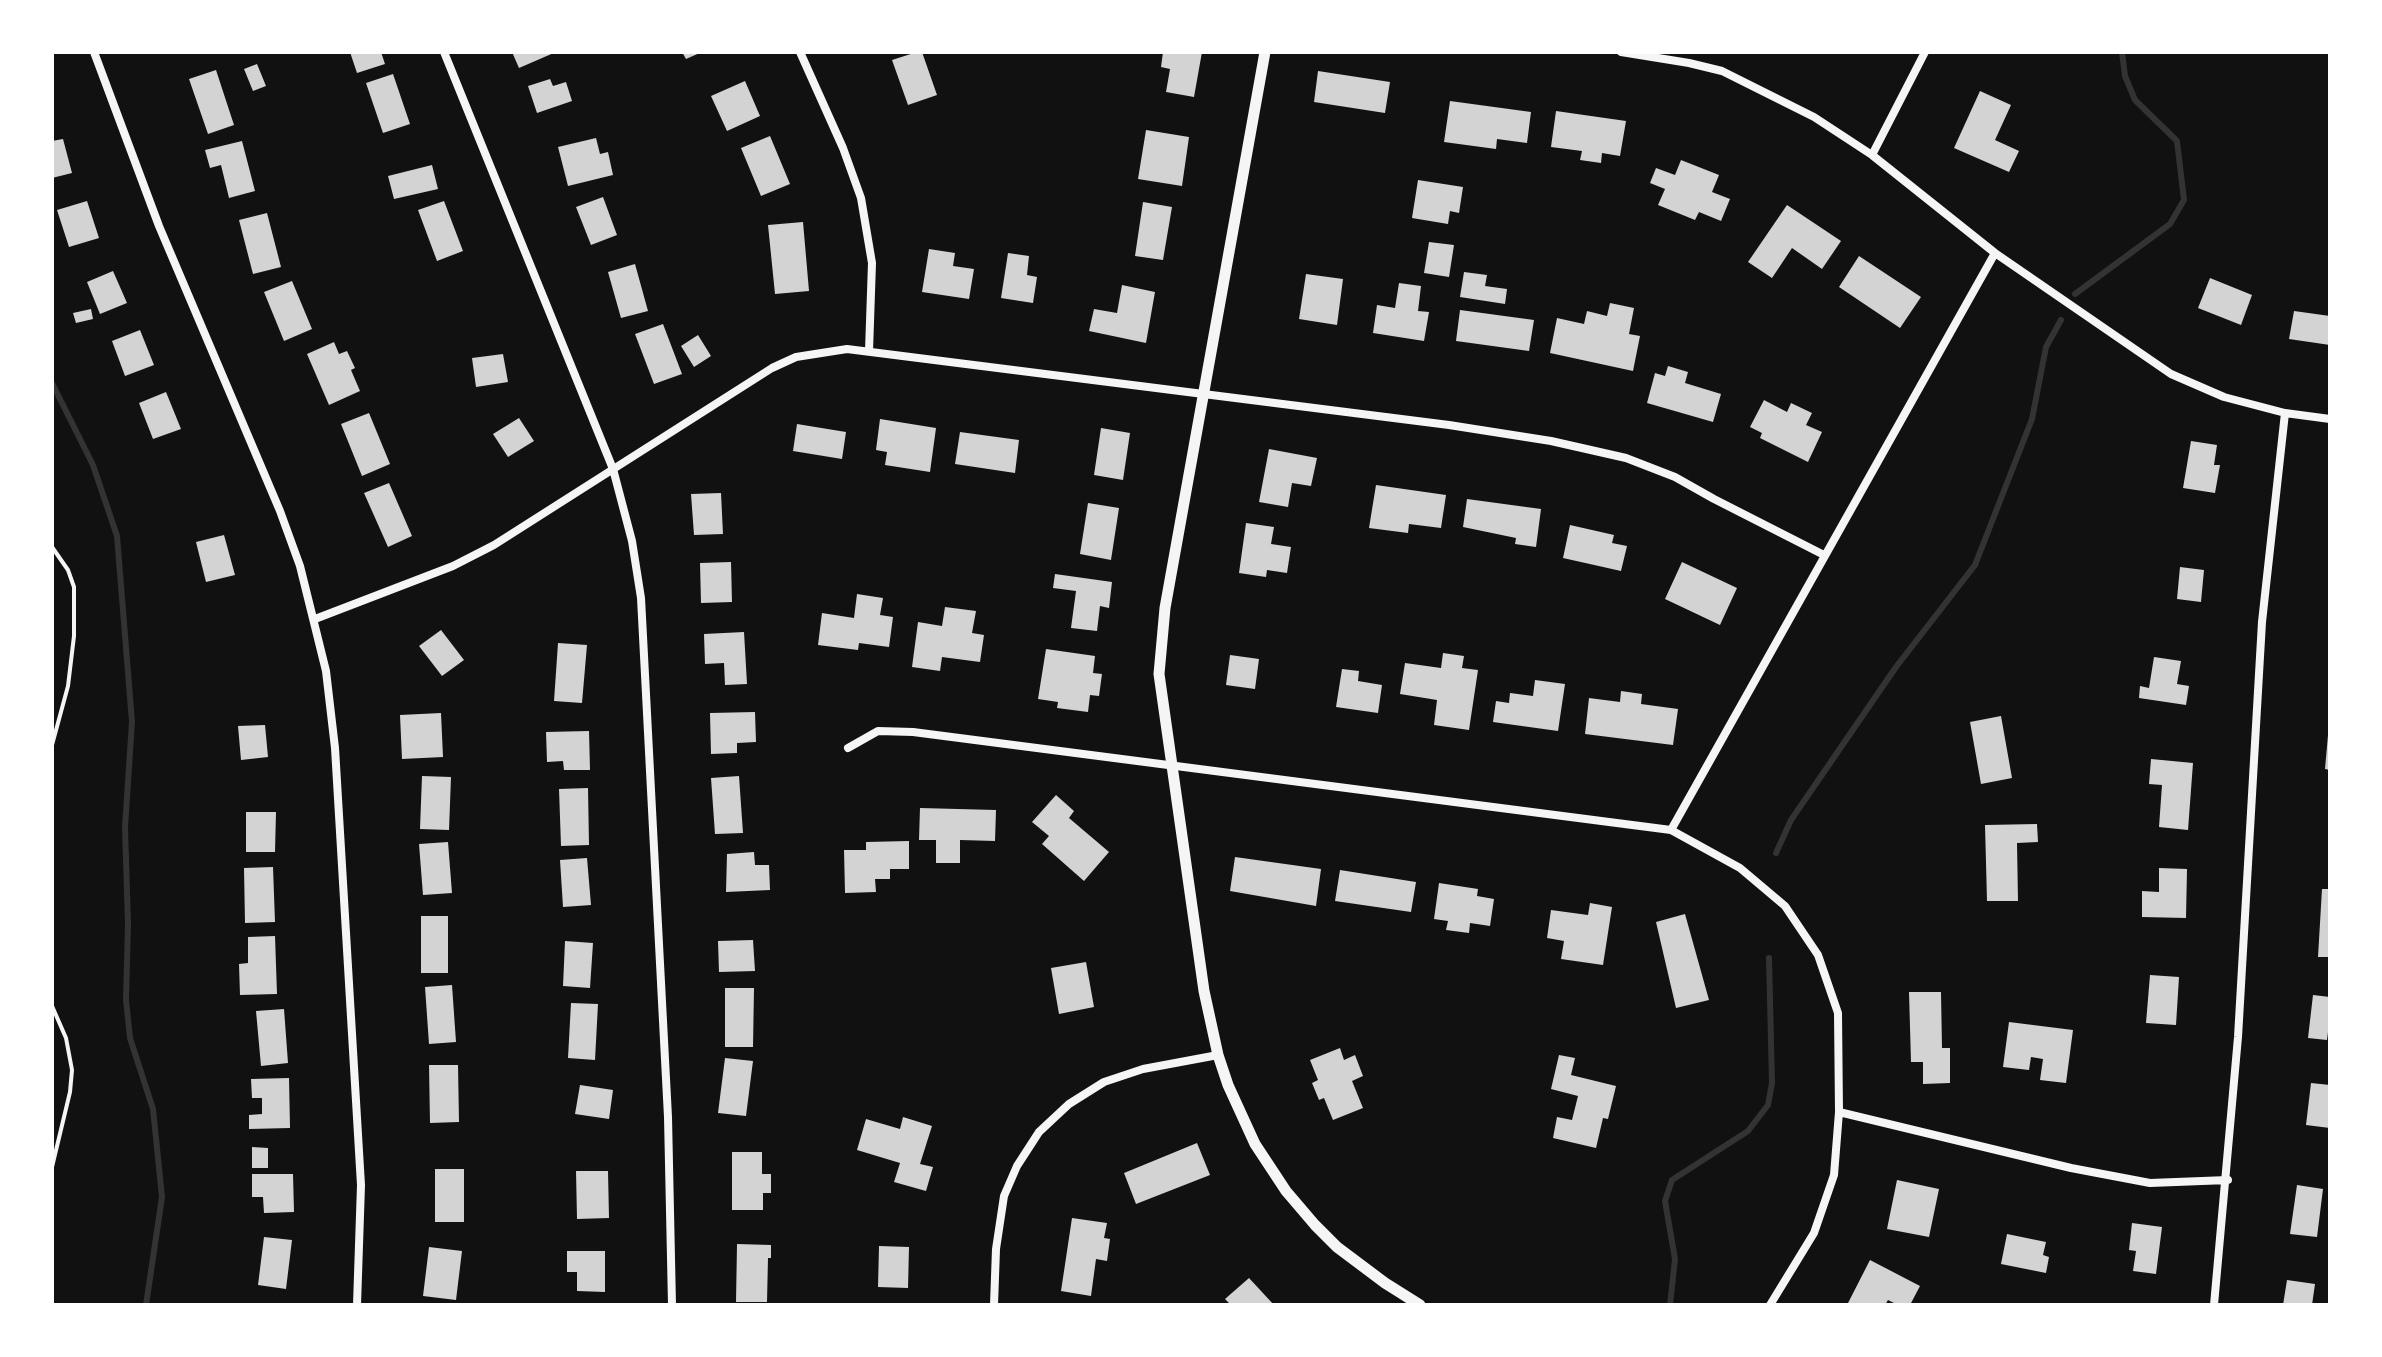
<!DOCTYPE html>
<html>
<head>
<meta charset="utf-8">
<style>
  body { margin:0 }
  #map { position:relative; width:2382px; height:1357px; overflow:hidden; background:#111; font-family:Karla,sans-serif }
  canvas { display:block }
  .frame { position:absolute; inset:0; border:54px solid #fff; pointer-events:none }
</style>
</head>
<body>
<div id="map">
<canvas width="2382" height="1357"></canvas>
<div class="frame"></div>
</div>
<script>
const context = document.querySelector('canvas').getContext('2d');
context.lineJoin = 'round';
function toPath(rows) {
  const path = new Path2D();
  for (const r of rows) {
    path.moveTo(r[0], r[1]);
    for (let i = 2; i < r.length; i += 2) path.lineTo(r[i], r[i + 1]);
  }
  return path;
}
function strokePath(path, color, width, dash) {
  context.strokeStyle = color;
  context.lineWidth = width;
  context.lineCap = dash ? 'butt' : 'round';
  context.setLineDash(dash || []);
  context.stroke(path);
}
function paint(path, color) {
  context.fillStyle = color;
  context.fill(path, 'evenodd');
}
const stream = toPath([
  [2075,294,2170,224,2184,200,2177,141,2135,100,2125,76,2122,52],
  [52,383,93,465,117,536,132,722,125,827,128,924,126,1000,130,1038,153,1109,162,1197,146,1305],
  [1776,853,1791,820,1896,667,1975,565,2032,419,2046,347,2061,320],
  [1670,1305,1675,1259,1665,1201,1672,1180,1748,1131,1768,1105,1772,1083,1769,958]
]);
const building = toPath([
  [350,52,381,52,385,64,357,73],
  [512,52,556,52,519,68],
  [682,52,702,52,686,59],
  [917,52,922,52,937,95,908,105,892,60],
  [1163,52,1202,52,1194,97,1166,92,1170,69,1161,67],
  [257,64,266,86,253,91,244,69],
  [216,70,234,125,208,134,189,79],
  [1318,71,1390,82,1385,113,1314,102],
  [393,74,410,124,383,133,366,83],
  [550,79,553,86,566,82,572,101,537,113,528,86],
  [745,81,760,116,727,131,711,96],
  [1980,91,2011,105,1995,140,2019,151,2009,172,1954,148],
  [1450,101,1531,112,1527,143,1497,139,1496,149,1444,142],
  [1556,111,1626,121,1620,156,1602,153,1601,163,1580,160,1582,151,1551,147],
  [1146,130,1189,137,1182,186,1138,179],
  [770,136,790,184,761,196,741,148],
  [596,138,600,154,608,152,613,175,568,186,558,147],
  [63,139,72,173,52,178,52,141],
  [242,141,255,191,229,198,221,165,210,168,205,150],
  [1681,160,1719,175,1712,192,1730,199,1721,221,1699,212,1695,220,1658,205,1665,189,1650,183,1656,168,1675,175],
  [432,165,438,189,394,199,388,176],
  [1418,180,1463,187,1459,213,1450,211,1448,224,1412,218],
  [603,197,617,235,591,245,576,207],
  [87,201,99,238,69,247,57,210],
  [444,201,463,251,437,261,418,210],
  [1143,202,1172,207,1163,260,1135,256],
  [1787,205,1841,241,1822,269,1792,248,1772,278,1748,262],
  [267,213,281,267,253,274,239,220],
  [803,222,809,291,775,294,768,225],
  [1429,242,1454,245,1449,277,1424,273],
  [929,249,955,253,953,266,974,269,969,299,922,292],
  [1008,253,1029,256,1027,275,1037,277,1033,303,1001,298],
  [1859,256,1921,297,1900,328,1839,287],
  [635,264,648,311,621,318,608,272],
  [113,271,127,303,100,314,87,282],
  [1464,272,1487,275,1485,286,1507,289,1505,304,1460,297],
  [1306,274,1343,279,1337,325,1299,319],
  [2210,278,2252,295,2241,325,2198,308],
  [292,281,312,329,284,341,264,292],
  [1399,283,1421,286,1418,311,1429,312,1424,341,1373,333,1377,305,1395,308],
  [1122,285,1155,292,1146,343,1089,331,1094,309,1117,313],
  [1610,303,1634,308,1629,334,1640,336,1633,371,1550,353,1557,318,1584,324,1587,311,1607,316],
  [91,309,93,319,76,323,73,313],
  [1460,310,1534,320,1529,351,1456,341],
  [2294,311,2330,316,2330,345,2289,339],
  [663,324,682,374,654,384,635,334],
  [140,330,154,365,125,376,112,341],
  [698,335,711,356,694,367,681,346],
  [334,342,339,354,347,351,355,368,351,370,360,391,329,405,307,354],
  [503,354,508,382,476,387,472,358],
  [1668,366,1688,372,1685,383,1721,394,1713,422,1647,403,1655,373,1665,376],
  [166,392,181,429,153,439,139,403],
  [1764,400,1787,412,1791,403,1812,413,1806,425,1822,432,1808,462,1760,438,1762,433,1750,427],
  [369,413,390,464,362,476,341,424],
  [519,418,534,441,508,457,493,434],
  [880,419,936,428,930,472,885,465,887,452,876,450],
  [797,424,846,432,842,459,793,451],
  [1101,428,1130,433,1123,480,1094,475],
  [960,432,1019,440,1015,473,955,464],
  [2191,441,2217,445,2214,465,2220,465,2215,493,2183,488],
  [1269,449,1317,458,1311,486,1292,483,1288,507,1259,502],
  [389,483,412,536,388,547,364,493],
  [1376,485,1446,495,1441,528,1409,524,1408,533,1369,528],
  [721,493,723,534,694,535,691,494],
  [1467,499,1541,509,1536,547,1515,544,1516,538,1463,527],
  [1088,503,1119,508,1111,560,1080,554],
  [1246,523,1274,527,1271,544,1291,547,1287,573,1267,570,1266,577,1239,573],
  [1570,525,1614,535,1612,543,1627,546,1621,571,1563,558],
  [224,535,235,575,206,582,196,542],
  [731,562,732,602,701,603,700,563],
  [1682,562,1737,588,1720,625,1665,599],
  [2180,567,2204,570,2201,602,2177,599],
  [1055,574,1112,582,1109,608,1100,606,1097,631,1071,628,1076,591,1053,588],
  [857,594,883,598,880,615,893,617,889,647,859,643,858,650,818,645,822,613,854,618],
  [945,607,976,611,972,633,984,635,980,662,942,657,940,671,912,667,918,622,942,626],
  [441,630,464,660,442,676,419,646],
  [744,632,747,684,725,685,724,663,705,664,704,634],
  [558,643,587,645,582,703,554,701],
  [1046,649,1095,656,1093,673,1102,674,1099,696,1090,695,1088,712,1057,708,1058,702,1038,699],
  [1443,653,1464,656,1462,668,1478,670,1469,730,1434,725,1437,700,1400,694,1405,663,1441,668],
  [1230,655,1259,659,1255,689,1226,685],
  [2154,657,2181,661,2177,684,2189,686,2186,705,2139,698,2140,686,2149,688],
  [1342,669,1359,671,1358,681,1382,685,1378,713,1336,707],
  [1535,680,1565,684,1558,731,1493,722,1496,701,1509,703,1510,693,1533,696],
  [1621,691,1642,694,1641,704,1678,709,1673,745,1585,734,1589,698,1620,702],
  [755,712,756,742,737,743,737,753,711,754,710,713],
  [441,713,443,757,402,759,400,715],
  [2001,716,2012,778,1981,784,1970,722],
  [265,725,268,757,241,760,238,726],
  [589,731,590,770,564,770,563,761,547,762,546,732],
  [2328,735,2330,735,2330,770,2325,769],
  [2151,759,2193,763,2188,830,2159,827,2162,785,2149,784],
  [422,776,451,777,449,830,420,829],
  [739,776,743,833,715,834,711,778],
  [588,788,589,845,561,846,559,789],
  [1056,795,1074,811,1069,818,1109,852,1084,881,1042,844,1049,836,1032,822],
  [920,808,996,810,995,841,960,840,960,863,936,863,936,840,919,840],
  [246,812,276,812,275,852,246,852],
  [2037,824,2038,842,2017,843,2018,901,1987,901,1985,825],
  [909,841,909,869,890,869,890,879,875,879,876,892,845,893,844,850,866,850,866,842],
  [448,842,452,893,423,895,419,844],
  [754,852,755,865,769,865,770,890,726,892,727,854],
  [1235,857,1321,869,1316,906,1230,891],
  [587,858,591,905,563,907,560,860],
  [273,867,275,922,245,923,244,868],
  [2159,868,2187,869,2186,918,2142,917,2142,891,2159,892],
  [1340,870,1416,882,1411,912,1335,901],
  [1439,883,1478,889,1477,896,1494,899,1490,926,1470,923,1469,933,1446,930,1448,921,1434,919],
  [2322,889,2330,889,2330,957,2318,957],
  [1590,903,1612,907,1603,965,1561,959,1564,941,1547,938,1551,910,1588,915],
  [1685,914,1709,1000,1676,1008,1656,922],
  [421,916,448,916,448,973,421,973],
  [275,936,277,994,240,995,239,964,248,963,248,937],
  [753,940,755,971,719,972,718,941],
  [565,941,593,943,590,988,563,986],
  [1086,962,1094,1007,1059,1014,1051,968],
  [2150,975,2179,977,2176,1025,2146,1023],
  [452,985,456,1042,429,1044,425,987],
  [725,988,754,988,753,1047,725,1047],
  [1909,992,1941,992,1942,1048,1950,1048,1950,1083,1923,1084,1923,1062,1911,1062],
  [2313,995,2330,997,2330,1032,2328,1032,2327,1040,2308,1038],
  [571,1003,598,1004,595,1060,568,1058],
  [284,1009,288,1063,261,1066,256,1011],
  [2009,1022,2073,1030,2066,1083,2040,1080,2043,1059,2031,1057,2029,1070,2003,1067],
  [1340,1048,1344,1060,1355,1055,1363,1076,1352,1081,1363,1108,1333,1120,1324,1098,1319,1100,1312,1083,1318,1080,1310,1060],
  [1559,1055,1575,1058,1571,1075,1616,1086,1608,1119,1603,1118,1596,1148,1553,1138,1557,1117,1572,1120,1578,1096,1551,1089],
  [725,1058,753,1061,746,1116,718,1113],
  [429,1065,458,1065,459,1122,430,1123],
  [289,1078,290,1128,249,1129,249,1115,262,1114,262,1098,252,1098,251,1079],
  [2311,1083,2330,1085,2330,1128,2306,1125],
  [580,1085,613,1090,609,1119,575,1114],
  [903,1117,932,1126,920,1164,933,1167,926,1191,894,1182,900,1163,857,1150,866,1119,900,1129],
  [1197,1143,1210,1175,1136,1204,1124,1173],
  [252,1147,268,1148,268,1168,252,1168],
  [732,1152,762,1152,762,1174,771,1174,771,1193,763,1193,763,1210,732,1210],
  [435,1169,464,1169,464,1222,435,1222],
  [576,1171,608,1171,609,1218,577,1219],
  [252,1174,293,1174,294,1212,264,1213,263,1197,252,1197],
  [1897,1180,1939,1189,1929,1237,1887,1229],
  [2297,1185,2323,1189,2317,1237,2290,1234],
  [1072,1218,1107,1223,1104,1238,1110,1239,1107,1261,1096,1259,1091,1296,1061,1291],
  [2132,1223,2162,1227,2156,1274,2133,1271,2136,1251,2129,1250],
  [2007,1234,2046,1242,2043,1255,2049,1257,2046,1273,2001,1264],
  [264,1237,292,1240,286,1289,258,1285],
  [737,1244,771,1245,771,1258,768,1258,767,1302,736,1302],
  [879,1246,909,1247,908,1288,878,1287],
  [429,1247,462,1251,456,1300,423,1296],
  [567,1251,605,1251,605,1292,577,1291,577,1272,567,1272],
  [1870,1260,1920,1286,1910,1305,1898,1305,1888,1300,1885,1305,1847,1305],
  [1249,1278,1274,1305,1231,1305,1225,1299],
  [2287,1280,2315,1284,2312,1305,2283,1305]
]);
const path = toPath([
  [52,547,68,570,74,587,74,636,68,686,52,745],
  [52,1006,66,1038,72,1070,70,1092,52,1167]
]);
const minor = toPath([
  [94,52,159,226,280,511,300,566,326,671,335,748,361,1185,357,1305],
  [444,52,613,469,632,541,641,598,668,1117,672,1305],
  [800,52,843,148,861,198,872,263,869,351],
  [1621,52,1689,63,1722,71,1814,117,1872,155,1995,253,2171,374,2224,397,2285,413,2330,419],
  [1872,155,1925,52],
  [315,619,453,566,494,545,772,368,796,357,847,349,1449,425,1551,441,1626,458,1675,477,1714,499,1824,555],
  [848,748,878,731,913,732,1671,830,1740,868,1785,906,1818,955,1838,1013,1839,1112,1834,1175,1814,1233,1770,1305],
  [1671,830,1995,253],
  [1839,1112,2071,1168,2150,1183,2228,1180],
  [994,1305,996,1249,1004,1196,1017,1166,1039,1132,1069,1104,1104,1082,1143,1069,1218,1055],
  [2214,1305,2238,1037,2262,622,2285,413]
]);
const tertiary = toPath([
  [1265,52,1165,608,1159,674,1204,991,1218,1055,1228,1085,1255,1144,1286,1191,1315,1225,1337,1247,1385,1283,1420,1305]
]);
strokePath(stream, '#333', 6);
paint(building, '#d3d3d3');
strokePath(path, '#f5f5f5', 4);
strokePath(minor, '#f5f5f5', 8);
strokePath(tertiary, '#f5f5f5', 11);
</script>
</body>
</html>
